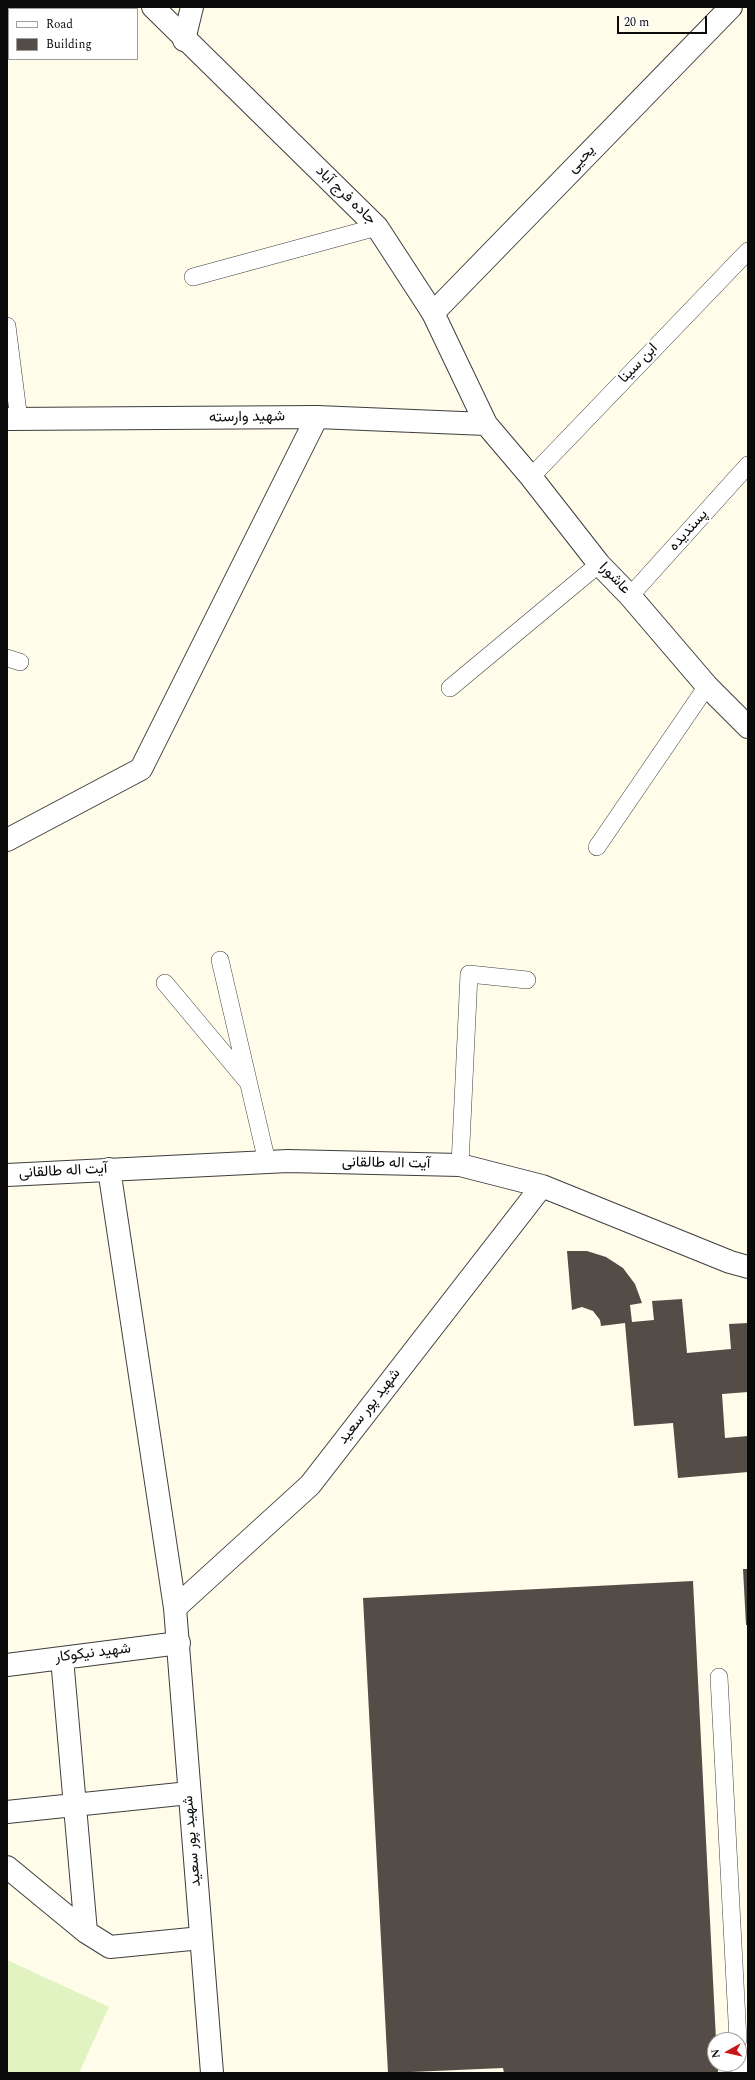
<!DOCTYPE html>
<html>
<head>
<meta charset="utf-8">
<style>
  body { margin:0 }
  #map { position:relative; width:755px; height:2080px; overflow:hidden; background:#fffce9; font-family:Spectral,serif }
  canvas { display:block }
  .frame { position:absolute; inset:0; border:8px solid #0b0b0b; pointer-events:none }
  .legend { position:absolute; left:8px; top:8px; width:130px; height:52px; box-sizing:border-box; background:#fff; border:1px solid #9d9d9d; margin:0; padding:5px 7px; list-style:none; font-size:12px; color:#0b0b0b }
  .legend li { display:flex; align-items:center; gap:8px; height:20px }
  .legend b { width:20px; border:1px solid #9d9d9d }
  .north { position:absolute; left:707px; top:2032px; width:40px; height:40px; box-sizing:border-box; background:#fff; border:1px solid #9d9d9d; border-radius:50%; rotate:262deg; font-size:11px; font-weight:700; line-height:16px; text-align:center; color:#0b0b0b }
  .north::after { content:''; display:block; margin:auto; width:14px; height:18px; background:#c71717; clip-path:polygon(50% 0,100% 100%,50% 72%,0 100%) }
  .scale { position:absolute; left:617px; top:16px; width:90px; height:18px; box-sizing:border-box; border:2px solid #0b0b0b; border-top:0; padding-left:5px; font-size:12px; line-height:14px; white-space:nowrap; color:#0b0b0b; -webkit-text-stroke:3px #fff; paint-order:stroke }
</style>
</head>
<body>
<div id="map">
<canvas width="755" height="2080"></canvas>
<div class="frame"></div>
<ul class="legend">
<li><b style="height:5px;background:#fff"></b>Road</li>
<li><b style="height:11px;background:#544c46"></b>Building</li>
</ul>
<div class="north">N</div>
<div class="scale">20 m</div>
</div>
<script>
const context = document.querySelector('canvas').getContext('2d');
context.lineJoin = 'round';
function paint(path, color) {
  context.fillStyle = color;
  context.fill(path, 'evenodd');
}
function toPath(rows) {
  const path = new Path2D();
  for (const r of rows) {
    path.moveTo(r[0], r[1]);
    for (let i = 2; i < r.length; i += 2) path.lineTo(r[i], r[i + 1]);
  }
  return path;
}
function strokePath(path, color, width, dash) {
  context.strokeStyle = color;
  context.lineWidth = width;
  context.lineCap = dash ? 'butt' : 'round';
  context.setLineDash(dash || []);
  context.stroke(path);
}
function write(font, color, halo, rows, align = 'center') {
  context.font = font + ' Spectral,Vazirmatn,serif';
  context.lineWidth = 4;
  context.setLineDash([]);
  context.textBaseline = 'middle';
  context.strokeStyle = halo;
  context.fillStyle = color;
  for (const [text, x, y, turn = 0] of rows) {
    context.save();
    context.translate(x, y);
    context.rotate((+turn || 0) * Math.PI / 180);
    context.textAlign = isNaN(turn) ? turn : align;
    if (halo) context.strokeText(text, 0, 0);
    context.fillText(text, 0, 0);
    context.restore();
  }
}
const pitch = toPath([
  [7,1960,109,2007,79,2073,7,2073]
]);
const building = toPath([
  [567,1251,587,1251,606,1257,623,1268,635,1284,642,1303,630,1305,632,1322,654,1320,652,1301,682,1299,687,1353,731,1349,729,1324,748,1323,748,1392,722,1394,725,1438,748,1436,748,1472,678,1478,673,1423,634,1426,625,1323,601,1326,600,1320,593,1311,582,1307,572,1310],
  [743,1569,748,1569,748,1625,746,1625],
  [693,1581,716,2040,715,2064,718,2064,718,2073,504,2073,503,2068,388,2073,363,1598]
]);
const service = toPath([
  [193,277,377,227],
  [7,326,19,420],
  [531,477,748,251],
  [630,596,748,465],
  [7,658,20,662],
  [450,688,599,564],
  [597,847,707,686],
  [220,960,267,1162],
  [165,983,247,1081],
  [460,1165,469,974,527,980],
  [719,1677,738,2040],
  [739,2058,740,2073]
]);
const minor = toPath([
  [184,40,192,7],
  [433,313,731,7],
  [7,840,141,769,317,417],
  [62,1658,86,1932],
  [7,1665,179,1643],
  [7,1812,189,1793],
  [7,1867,86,1932,110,1947,201,1938]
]);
const tertiary = toPath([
  [153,7,377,227,433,313,486,424,531,477,599,564,630,596,707,686,748,727],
  [7,419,317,417,486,424],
  [109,1169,175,1608,212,2073],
  [7,1175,288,1161,460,1165,542,1186,730,1262,748,1267],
  [175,1608,310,1485,542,1186]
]);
const streetNames = [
  ["یحیی",582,160,-46],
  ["جاده فرج آباد",345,196,44],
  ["ابن سینا",639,364,-46],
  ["شهید وارسته",247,418,-1],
  ["پسندیده",689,531,-48],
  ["عاشورا",614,579,46],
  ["آیت اله طالقانی",386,1164,1],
  ["آیت اله طالقانی",63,1172,-3],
  ["شهید پور سعید",370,1407,-52],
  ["شهید نیکوکار",93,1654,-7],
  ["شهید پور سعید",193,1841,-95]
];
paint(pitch, '#e0f3c1');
paint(building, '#544c46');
strokePath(service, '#3e3e3e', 18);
strokePath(minor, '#3e3e3e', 24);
strokePath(tertiary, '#3e3e3e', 24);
strokePath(service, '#fff', 17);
strokePath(minor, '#fff', 22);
strokePath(tertiary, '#fff', 22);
write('15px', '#0b0b0b', '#fff', streetNames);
</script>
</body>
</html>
